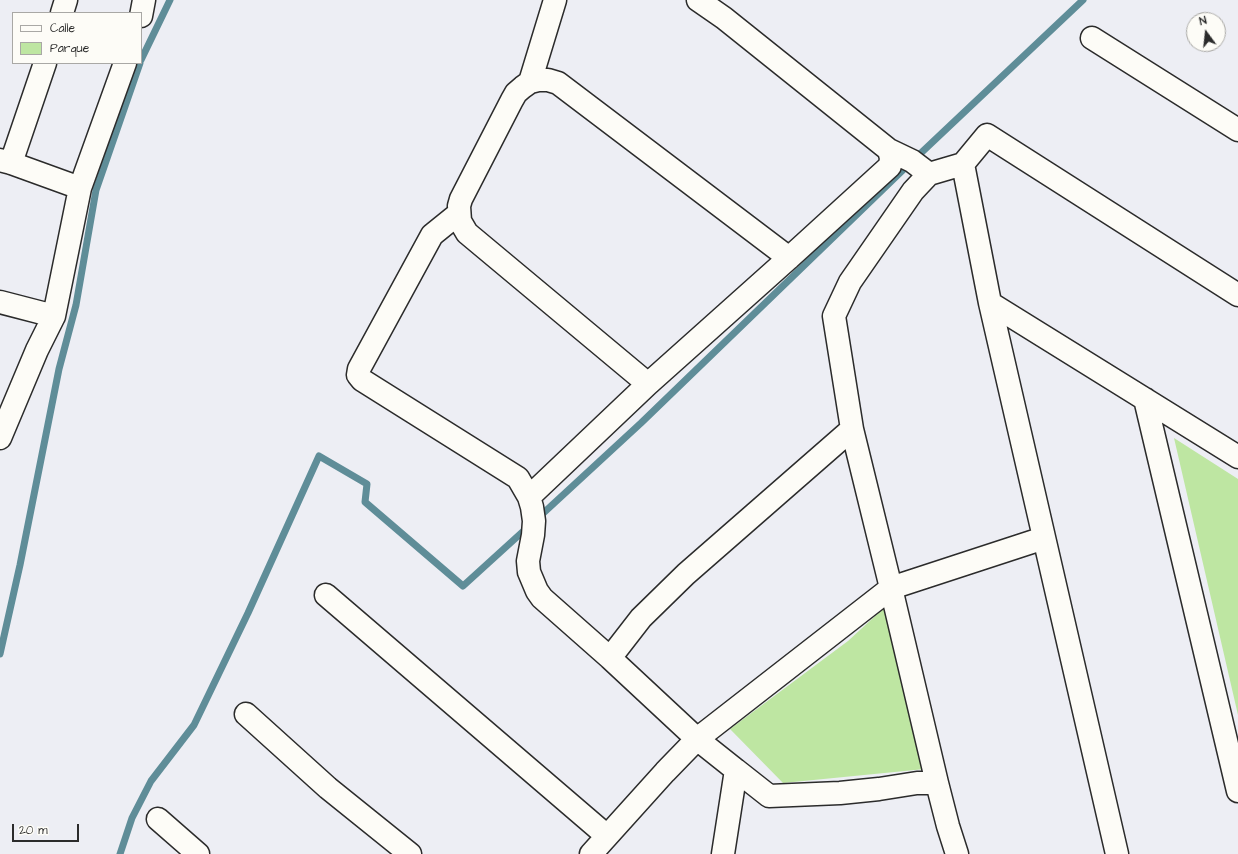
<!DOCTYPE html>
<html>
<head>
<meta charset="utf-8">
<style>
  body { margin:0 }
  #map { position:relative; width:1238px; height:854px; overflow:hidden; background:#edeef4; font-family:"Architects Daughter",sans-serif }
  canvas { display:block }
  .legend { position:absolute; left:12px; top:12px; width:130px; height:52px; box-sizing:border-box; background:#fdfcf7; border:1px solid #a9a8a5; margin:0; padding:5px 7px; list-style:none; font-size:12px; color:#2b2b2b }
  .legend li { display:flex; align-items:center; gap:8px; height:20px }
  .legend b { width:20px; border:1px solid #a9a8a5 }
  .north { position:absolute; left:1186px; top:12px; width:40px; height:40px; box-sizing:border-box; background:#fdfcf7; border:1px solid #a9a8a5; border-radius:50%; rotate:345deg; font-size:11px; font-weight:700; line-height:16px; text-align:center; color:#2b2b2b }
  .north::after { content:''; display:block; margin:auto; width:14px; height:18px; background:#2b2b2b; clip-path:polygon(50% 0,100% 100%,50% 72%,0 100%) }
  .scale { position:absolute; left:12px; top:824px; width:67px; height:18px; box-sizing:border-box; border:2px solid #2b2b2b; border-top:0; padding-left:5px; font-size:12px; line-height:14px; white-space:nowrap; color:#2b2b2b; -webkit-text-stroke:3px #fdfcf7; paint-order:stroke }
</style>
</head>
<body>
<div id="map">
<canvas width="1238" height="854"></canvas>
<ul class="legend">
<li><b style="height:5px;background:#fdfcf7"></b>Calle</li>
<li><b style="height:11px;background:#bee6a2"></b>Parque</li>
</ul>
<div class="north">N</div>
<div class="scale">20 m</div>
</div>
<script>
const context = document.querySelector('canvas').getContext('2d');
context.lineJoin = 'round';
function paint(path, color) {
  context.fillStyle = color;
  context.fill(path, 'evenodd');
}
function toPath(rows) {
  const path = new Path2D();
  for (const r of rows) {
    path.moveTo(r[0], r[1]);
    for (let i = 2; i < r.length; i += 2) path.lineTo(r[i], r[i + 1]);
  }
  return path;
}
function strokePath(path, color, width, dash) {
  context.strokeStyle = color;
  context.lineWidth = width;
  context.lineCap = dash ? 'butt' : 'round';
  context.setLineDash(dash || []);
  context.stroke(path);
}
const green = toPath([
  [1174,438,1238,479,1238,715],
  [885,607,925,769,783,783,730,729,848,641]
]);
const stream = toPath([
  [141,60,170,0],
  [538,518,641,423,904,169,1083,0],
  [0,654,20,565,59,369,76,305,96,190,140,63],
  [120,854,132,818,151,781,194,725,248,613,319,456,367,484,365,502,463,586,529,526]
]);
const street = toPath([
  [62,13,66,0],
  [141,16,144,0],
  [1092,38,1238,130],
  [530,82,555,0],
  [889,150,912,161,929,174],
  [0,160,11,163,80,188],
  [11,163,45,63],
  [458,214,432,235,359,369,358,375,362,380,518,478,529,497,532,507,534,521,533,535,528,561,529,572,537,591,542,598,610,658,697,739,736,770,723,854],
  [0,302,54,316],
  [990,303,1238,457],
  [648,384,467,233,460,221,459,206,461,199,512,100,516,93,523,87,530,82,538,80,548,80,558,83,789,258],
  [1145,399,1238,791],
  [0,438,37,350,54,316,80,188,125,63],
  [529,497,648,384,789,258,890,166,891,158,889,150,724,18,698,0],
  [326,595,607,836],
  [610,658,641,618,686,574,852,429],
  [246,714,328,788,410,854],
  [736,770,769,796,840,793,879,789,917,783,937,783],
  [158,819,198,854],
  [591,854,665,772,697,739,891,588,1044,538],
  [957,854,948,826,937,783,891,588,852,429,834,316,850,282,913,191,929,174,963,164],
  [1117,854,990,303,963,164,987,135,1238,295]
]);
paint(green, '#bee6a2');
strokePath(stream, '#5f8d98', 7);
strokePath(street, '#2b2b2b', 25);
strokePath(street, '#fdfcf7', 22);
</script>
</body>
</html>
